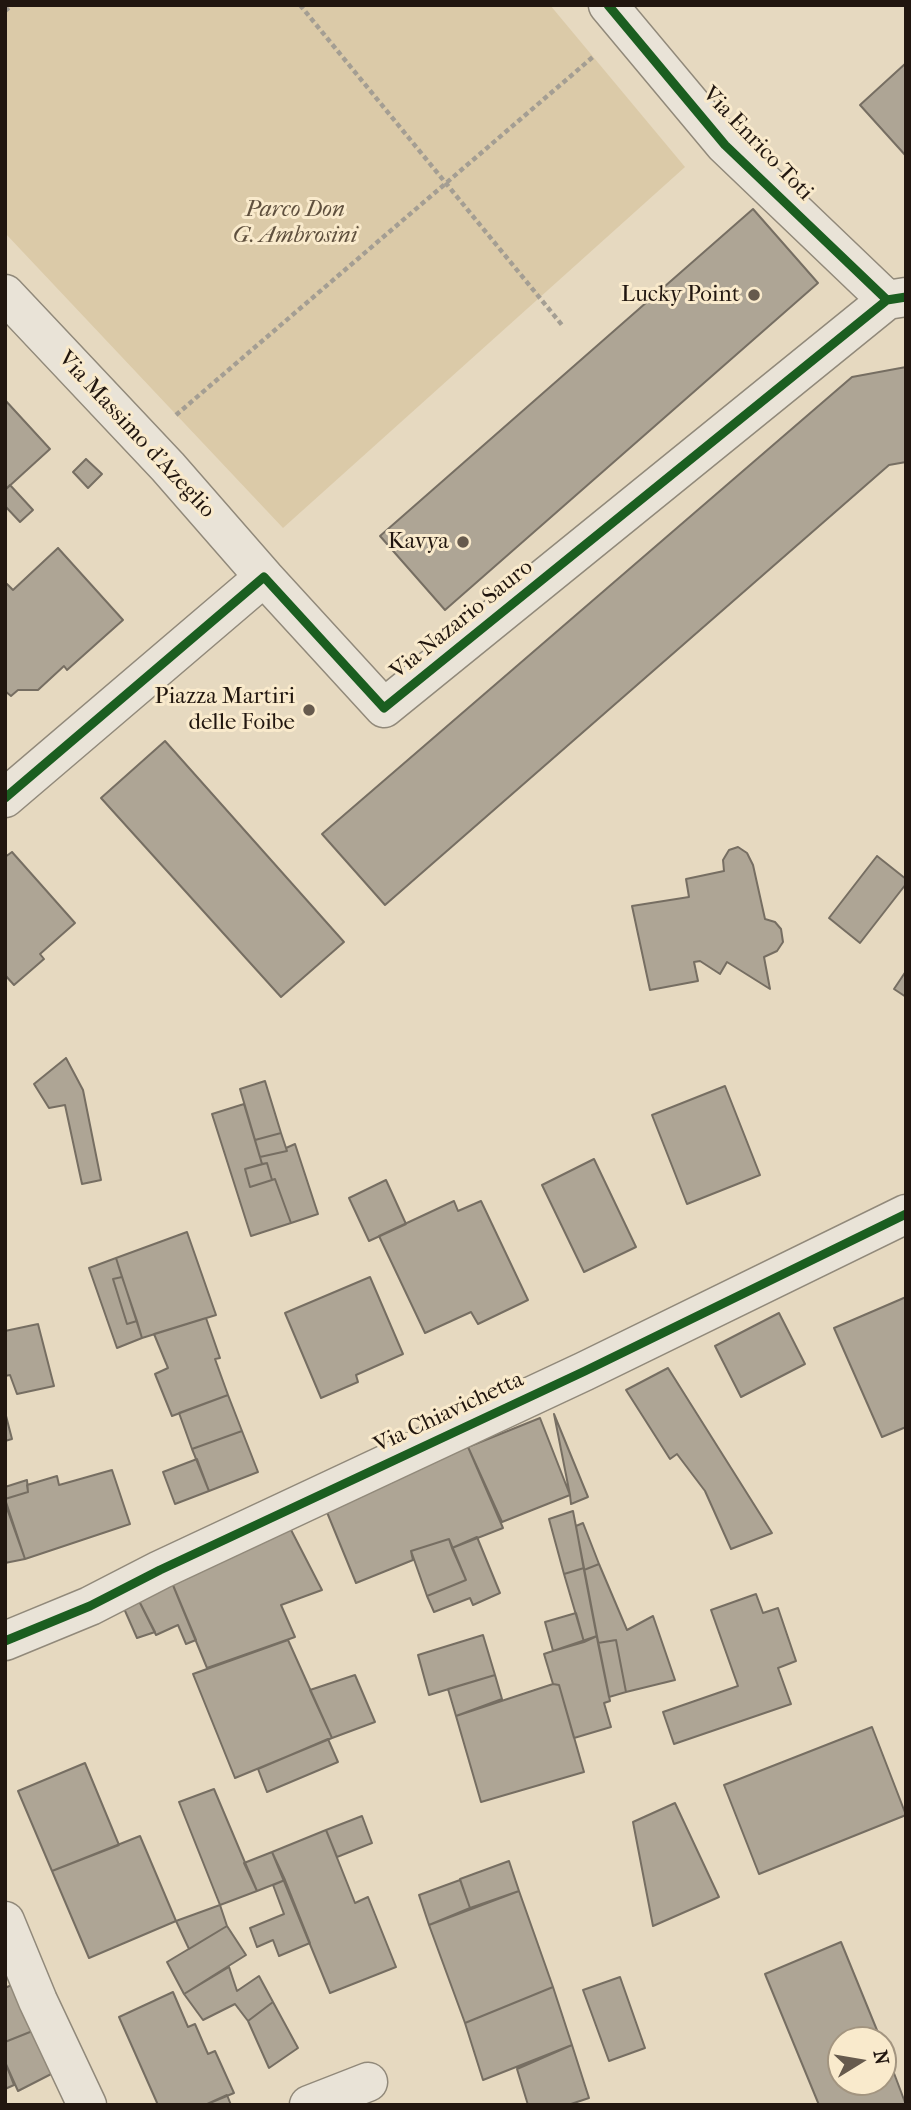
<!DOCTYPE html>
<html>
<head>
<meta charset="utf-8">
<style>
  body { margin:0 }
  #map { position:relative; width:911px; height:2110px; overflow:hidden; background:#e6d9c0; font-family:"IM FELL French Canon",serif }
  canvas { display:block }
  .frame { position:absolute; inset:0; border:7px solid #21160f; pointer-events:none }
  .north { position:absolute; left:827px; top:2026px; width:70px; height:70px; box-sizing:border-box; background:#f9eacc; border:2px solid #a39580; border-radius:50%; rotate:79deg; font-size:19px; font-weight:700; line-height:28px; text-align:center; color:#21160f }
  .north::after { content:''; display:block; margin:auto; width:24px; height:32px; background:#665a4d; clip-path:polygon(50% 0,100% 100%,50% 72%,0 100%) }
</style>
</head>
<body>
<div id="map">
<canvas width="911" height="2110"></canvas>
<div class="frame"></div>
<div class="north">N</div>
</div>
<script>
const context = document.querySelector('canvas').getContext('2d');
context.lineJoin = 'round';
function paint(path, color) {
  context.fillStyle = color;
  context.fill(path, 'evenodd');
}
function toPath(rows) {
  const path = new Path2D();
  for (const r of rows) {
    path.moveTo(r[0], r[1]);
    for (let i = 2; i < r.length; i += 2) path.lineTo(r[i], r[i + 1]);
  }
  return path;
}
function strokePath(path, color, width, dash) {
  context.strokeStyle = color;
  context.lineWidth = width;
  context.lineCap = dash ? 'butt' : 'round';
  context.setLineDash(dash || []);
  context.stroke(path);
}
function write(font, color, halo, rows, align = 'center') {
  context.font = font + ' "IM FELL French Canon",serif';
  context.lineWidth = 6;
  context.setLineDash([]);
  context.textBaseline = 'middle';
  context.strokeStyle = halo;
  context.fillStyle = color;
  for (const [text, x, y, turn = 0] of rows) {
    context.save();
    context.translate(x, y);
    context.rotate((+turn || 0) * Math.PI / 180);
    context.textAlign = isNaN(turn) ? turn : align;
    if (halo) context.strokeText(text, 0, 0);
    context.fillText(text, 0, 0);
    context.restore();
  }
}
const green = toPath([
  [5,5,550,5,685,167,283,528,5,233]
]);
const building = toPath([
  [906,63,906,156,860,105,906,63],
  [753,209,818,283,445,610,380,536,753,209],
  [906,367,906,462,889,465,385,905,322,834,852,377,906,367],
  [5,400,50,449,5,490,5,400],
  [86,459,102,474,88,488,73,472,86,459],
  [10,485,33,510,20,522,5,506,5,490,10,485],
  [58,548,123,620,67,670,64,666,38,690,18,690,11,696,5,691,5,586,7,584,13,590,58,548],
  [165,741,344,942,281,997,101,798,165,741],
  [738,847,747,853,753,865,765,919,775,922,781,929,783,942,777,951,764,957,770,989,727,962,720,974,700,961,694,962,698,981,650,990,632,906,689,897,686,879,724,871,723,860,729,850,738,847],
  [12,852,75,923,40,954,44,959,14,985,5,975,5,857,12,852],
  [877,856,906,879,906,884,860,943,829,918,877,856],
  [906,971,906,997,894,989,906,971],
  [66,1058,83,1090,101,1180,82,1184,65,1105,49,1108,34,1084,66,1058],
  [265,1081,281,1133,255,1140,240,1089,265,1081],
  [725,1086,760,1175,687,1204,652,1115,725,1086],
  [244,1104,262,1164,245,1169,250,1187,275,1179,291,1223,251,1236,212,1114,244,1104],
  [281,1133,287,1151,260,1157,255,1140,281,1133],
  [295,1144,318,1214,291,1223,275,1179,272,1180,267,1163,262,1164,260,1157,287,1151,286,1148,295,1144],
  [594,1159,636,1247,584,1272,542,1185,594,1159],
  [267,1163,272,1180,250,1187,245,1169,267,1163],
  [386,1180,406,1224,369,1241,349,1198,386,1180],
  [454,1201,458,1211,481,1201,528,1300,478,1324,471,1312,425,1333,379,1236,454,1201],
  [187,1232,216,1315,142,1338,116,1258,187,1232],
  [116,1258,122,1277,113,1279,127,1324,137,1321,142,1338,117,1348,89,1268,116,1258],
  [122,1277,137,1321,127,1324,113,1279,122,1277],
  [370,1277,403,1354,356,1375,358,1382,321,1398,285,1313,370,1277],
  [906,1297,906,1427,882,1437,834,1328,906,1297],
  [779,1313,805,1364,741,1397,715,1346,779,1313],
  [206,1318,220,1358,215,1359,228,1395,172,1416,155,1374,168,1368,154,1334,206,1318],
  [38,1324,54,1386,17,1394,10,1375,5,1376,5,1331,38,1324],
  [668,1368,772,1533,731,1549,705,1491,677,1454,670,1459,626,1390,668,1368],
  [228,1395,242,1431,192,1449,179,1413,228,1395],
  [5,1412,12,1439,5,1441,5,1412],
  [554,1414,588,1497,571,1504,570,1495,554,1414],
  [540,1418,570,1495,502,1522,468,1447,540,1418],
  [242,1431,258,1472,209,1491,192,1449,242,1431],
  [468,1447,503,1528,452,1548,449,1539,411,1551,413,1560,356,1583,324,1505,468,1447],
  [197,1459,209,1491,175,1504,163,1472,197,1459],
  [112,1470,130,1524,25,1559,5,1499,28,1492,27,1485,57,1476,59,1485,112,1470],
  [27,1480,28,1492,5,1499,5,1487,27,1480],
  [5,1503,25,1559,5,1563,5,1503],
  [573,1511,584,1568,564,1574,549,1519,573,1511],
  [583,1523,599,1564,584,1570,576,1526,583,1523],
  [289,1526,322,1590,281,1605,295,1637,207,1668,170,1578,289,1526],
  [477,1537,500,1593,473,1605,470,1598,434,1612,427,1596,466,1580,452,1548,477,1537],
  [449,1539,466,1580,427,1596,411,1551,449,1539],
  [599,1564,627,1630,653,1616,675,1680,626,1692,616,1640,598,1643,584,1570,599,1564],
  [584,1568,597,1636,584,1642,564,1574,584,1568],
  [170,1578,196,1640,186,1644,178,1625,156,1635,136,1595,170,1578],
  [756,1594,763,1613,778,1608,796,1661,778,1668,791,1704,674,1744,663,1712,738,1686,711,1610,756,1594],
  [136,1595,155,1632,137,1638,122,1604,136,1595],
  [576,1613,584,1642,553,1651,545,1622,576,1613],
  [483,1635,495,1675,429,1695,418,1655,483,1635],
  [597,1636,610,1701,604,1703,611,1727,574,1738,559,1685,553,1684,544,1654,597,1636],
  [288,1640,332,1738,235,1778,193,1674,288,1640],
  [616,1640,626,1692,609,1697,598,1643,616,1640],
  [355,1675,375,1722,332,1738,310,1690,355,1675],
  [495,1675,502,1699,456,1716,448,1689,495,1675],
  [553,1684,559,1685,584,1772,481,1802,456,1716,553,1684],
  [872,1727,906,1815,759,1874,724,1785,872,1727],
  [328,1739,338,1762,267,1792,258,1769,328,1739],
  [85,1763,119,1845,52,1871,18,1791,85,1763],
  [214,1789,257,1891,220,1905,179,1802,214,1789],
  [675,1803,719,1897,653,1926,633,1822,675,1803],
  [362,1816,372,1843,337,1857,326,1830,362,1816],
  [326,1830,355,1903,368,1897,396,1967,330,1993,272,1852,326,1830],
  [140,1836,176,1921,89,1958,52,1871,140,1836],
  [272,1852,285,1880,257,1891,244,1863,272,1852],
  [509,1861,519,1891,470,1908,460,1879,509,1861],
  [285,1880,310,1943,279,1956,273,1940,257,1947,250,1928,284,1914,273,1885,285,1880],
  [460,1880,470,1908,429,1925,419,1895,460,1880],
  [519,1891,553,1987,465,2023,429,1925,519,1891],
  [220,1905,227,1926,189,1949,176,1921,220,1905],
  [227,1926,246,1955,184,1994,167,1962,227,1926],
  [841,1942,881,2040,841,2040,841,2082,883,2082,883,2044,906,2105,819,2105,765,1974,841,1942],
  [229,1967,237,1991,259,1976,273,2002,248,2021,235,2004,203,2020,184,1994,229,1967],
  [620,1977,645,2048,609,2061,583,1990,620,1977],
  [16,1983,40,2028,5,2042,5,1988,16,1983],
  [553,1987,572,2045,483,2080,465,2023,553,1987],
  [173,1992,188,2027,195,2024,208,2054,215,2051,234,2093,205,2105,158,2105,119,2017,173,1992],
  [273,2002,298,2048,269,2068,248,2021,273,2002],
  [40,2028,61,2069,18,2091,5,2062,5,2042,40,2028],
  [572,2045,589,2098,568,2105,528,2105,517,2069,572,2045],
  [5,2062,14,2085,5,2089,5,2062],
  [227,2095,231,2105,205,2105,227,2095]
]);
const path = toPath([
  [300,5,562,325],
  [5,11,12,5],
  [176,415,594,56]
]);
const minor = toPath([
  [608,5,725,145,887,300],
  [5,294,168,467,264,577],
  [5,798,264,577,384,708,887,300,906,297],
  [5,1641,90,1606,160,1570,585,1371,906,1214],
  [5,1921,38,2001,87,2105],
  [309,2105,368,2082]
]);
const cycleway = toPath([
  [608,5,725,145,887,300],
  [5,798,264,577,384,708,887,300,906,297],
  [5,1641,90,1606,160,1570,585,1371,906,1214]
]);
const markers = [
  [754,295,7,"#665a4d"],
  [463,542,7,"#665a4d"],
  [309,710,7,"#665a4d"]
];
const streetNames = [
  ["Via Enrico Toti",757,144,46],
  ["Via Massimo d'Azeglio",136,435,47],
  ["Via Nazario Sauro",462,620,-39],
  ["Via Chiavichetta",449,1413,-25]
];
const parkNames = [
  ["Parco Don",295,210],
  ["G. Ambrosini",295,236]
];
const poiNames = [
  ["Lucky Point",740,295],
  ["Kavya",449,542],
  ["Piazza Martiri",295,697],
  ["delle Foibe",295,723]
];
paint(green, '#dbcaa8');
paint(building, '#aea595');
strokePath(building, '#766e62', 2);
strokePath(minor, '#91897a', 41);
strokePath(path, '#a49e93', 4.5, [5, 3.5]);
strokePath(minor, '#e9e3d7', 38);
strokePath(cycleway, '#1b5e20', 9);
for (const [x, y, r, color] of markers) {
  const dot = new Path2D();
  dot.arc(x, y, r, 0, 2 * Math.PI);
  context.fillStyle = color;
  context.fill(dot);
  strokePath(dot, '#f9eacc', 2.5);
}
write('23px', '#21160f', '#f9eacc', streetNames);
write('italic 23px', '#5f503e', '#f9eacc', parkNames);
write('23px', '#21160f', '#f9eacc', poiNames, 'right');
</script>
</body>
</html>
